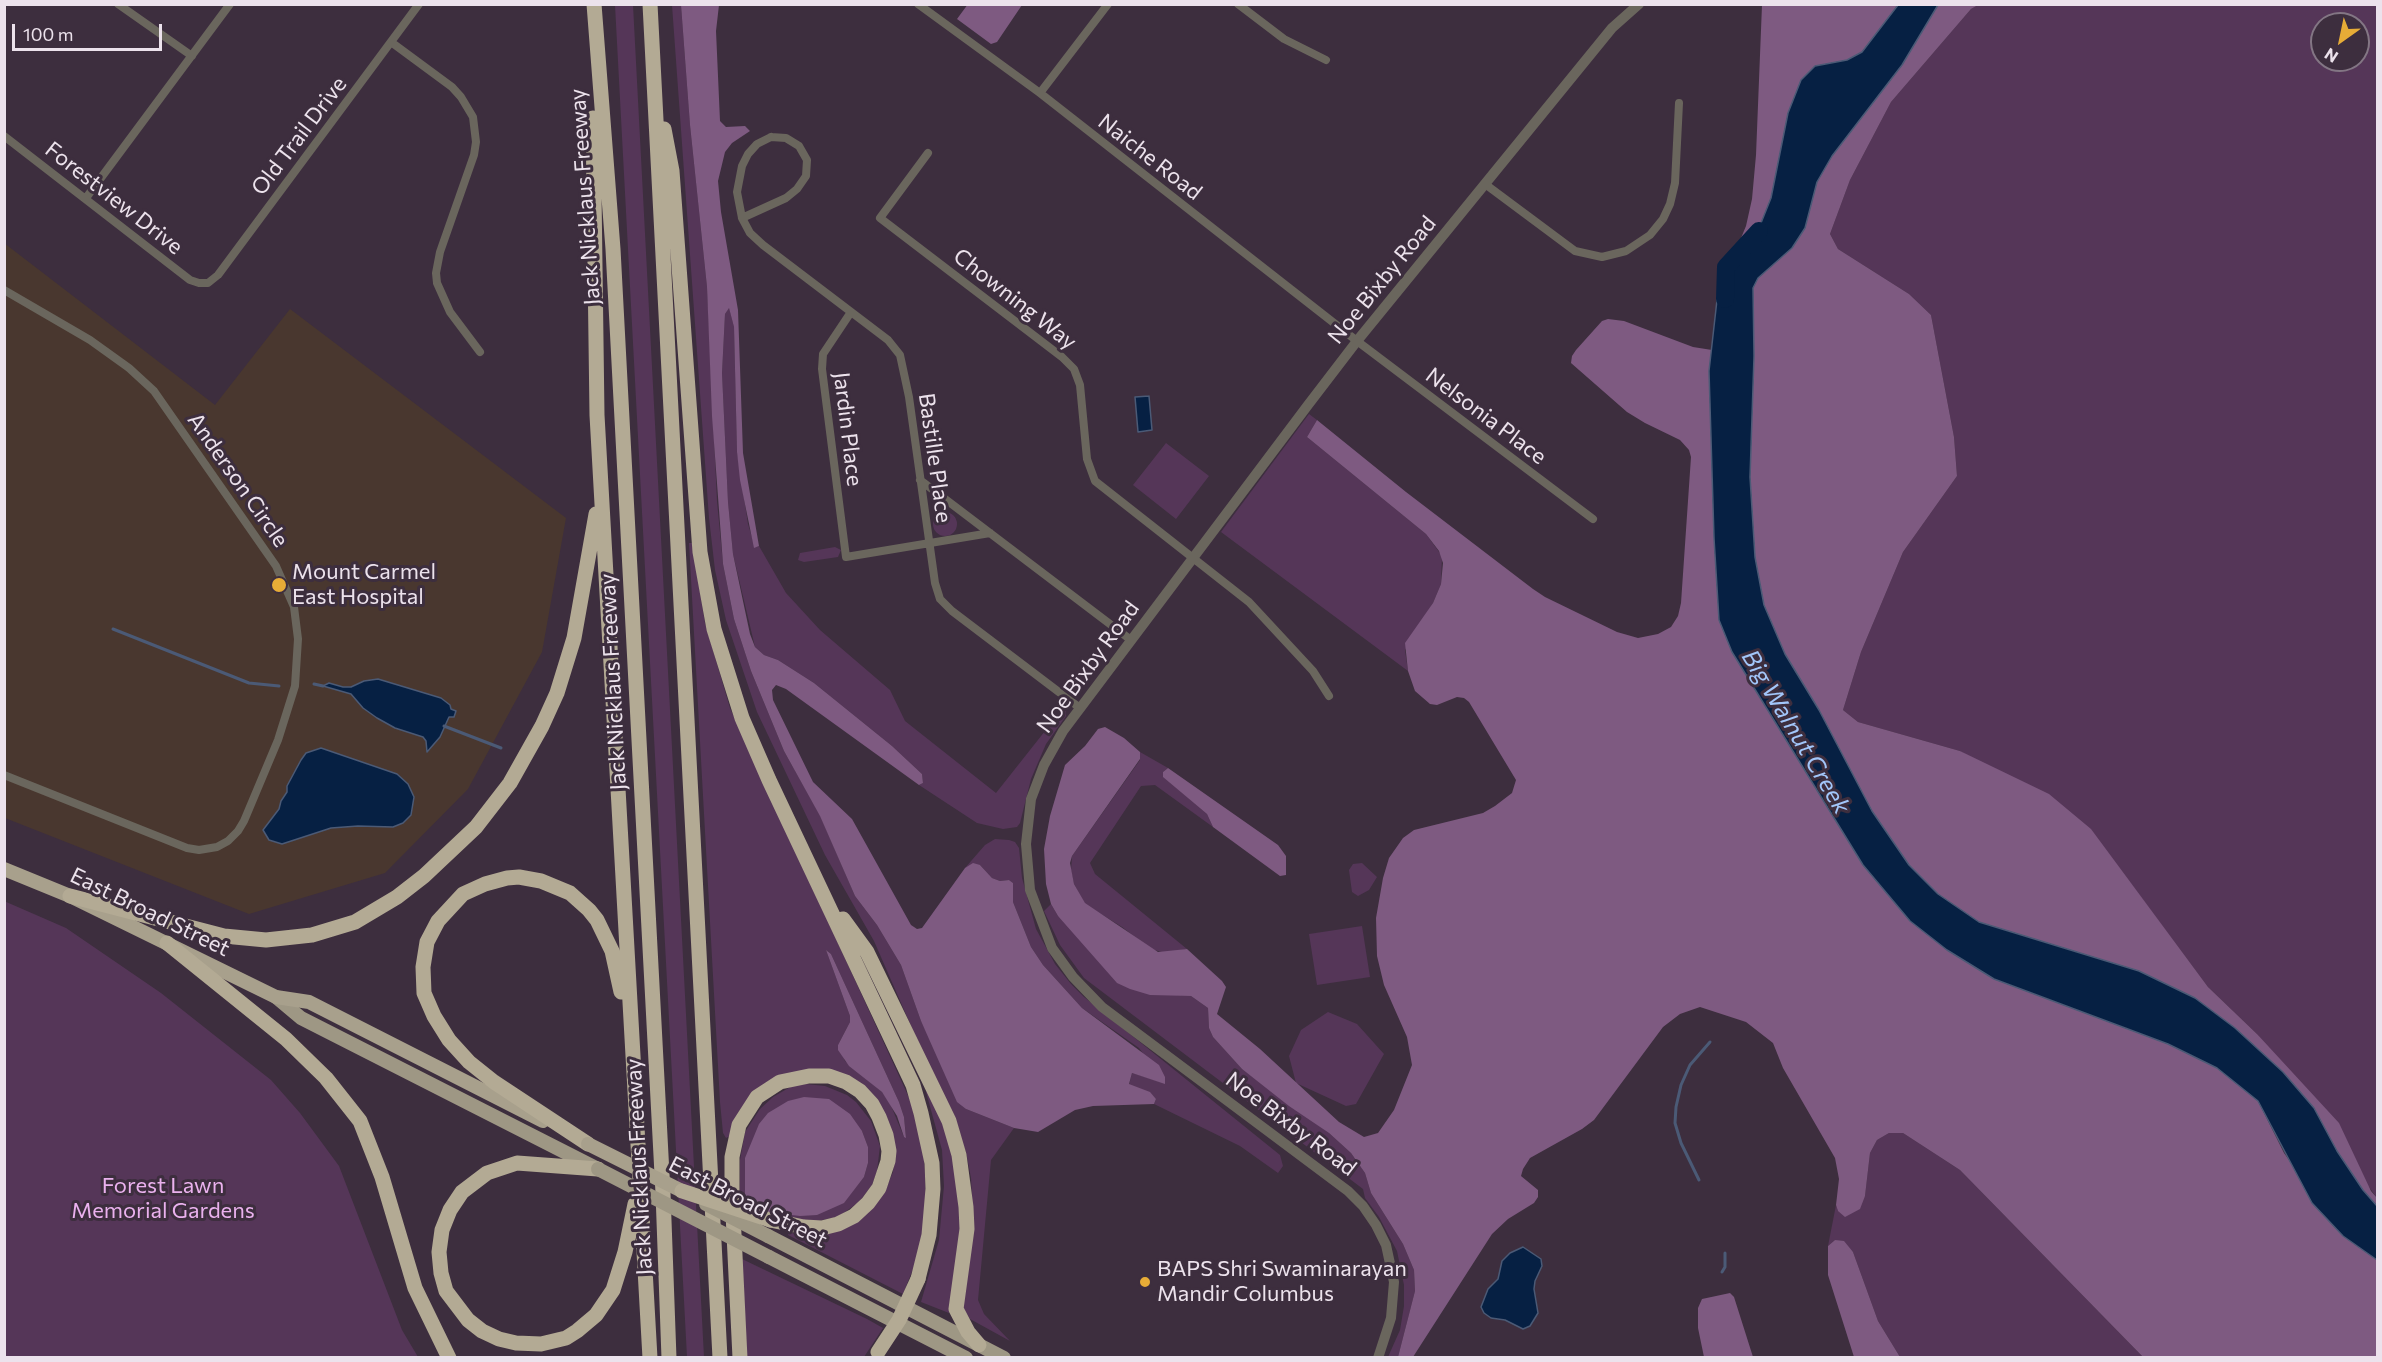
<!DOCTYPE html>
<html>
<head>
<meta charset="utf-8">
<style>
  body { margin:0 }
  #map { position:relative; width:2382px; height:1362px; overflow:hidden; background:#3d2e3e; font-family:Commissioner,sans-serif }
  canvas { display:block }
  .frame { position:absolute; inset:0; border:6px solid #ece2ec; pointer-events:none }
  .north { position:absolute; left:2310px; top:12px; width:60px; height:60px; box-sizing:border-box; background:#3d2e3e; border:2px solid #837684; border-radius:50%; rotate:213deg; font-size:16px; font-weight:700; line-height:24px; text-align:center; color:#ece2ec }
  .north::after { content:''; display:block; margin:auto; width:21px; height:27px; background:#e7ac37; clip-path:polygon(50% 0,100% 100%,50% 72%,0 100%) }
  .scale { position:absolute; left:12px; top:24px; width:150px; height:27px; box-sizing:border-box; border:3px solid #ece2ec; border-top:0; padding-left:8px; font-size:18px; line-height:21px; white-space:nowrap; color:#ece2ec; -webkit-text-stroke:4px #3d2e3e; paint-order:stroke }
</style>
</head>
<body>
<div id="map">
<canvas width="2382" height="1362"></canvas>
<div class="frame"></div>
<div class="north">N</div>
<div class="scale">100 m</div>
</div>
<script>
const context = document.querySelector('canvas').getContext('2d');
context.lineJoin = 'round';
function paint(path, color) {
  context.fillStyle = color;
  context.fill(path, 'evenodd');
}
function toPath(rows) {
  const path = new Path2D();
  for (const r of rows) {
    if (r.length === 3) {
      path.moveTo(r[0] + r[2], r[1]);
      path.arc(r[0], r[1], r[2], 0, 2 * Math.PI);
      continue;
    }
    path.moveTo(r[0], r[1]);
    for (let i = 2; i < r.length; i += 2) path.lineTo(r[i], r[i + 1]);
  }
  return path;
}
function strokePath(path, color, width, dash) {
  context.strokeStyle = color;
  context.lineWidth = width;
  context.lineCap = dash ? 'butt' : 'round';
  context.setLineDash(dash || []);
  context.stroke(path);
}
function write(font, color, halo, rows, align = 'center') {
  context.font = font + ' Commissioner,sans-serif';
  context.lineWidth = 6;
  context.setLineDash([]);
  context.textBaseline = 'middle';
  context.strokeStyle = halo;
  context.fillStyle = color;
  for (const [text, x, y, turn = 0] of rows) {
    context.save();
    context.translate(x, y);
    context.rotate((+turn || 0) * Math.PI / 180);
    context.textAlign = isNaN(turn) ? turn : align;
    if (halo) context.strokeText(text, 0, 0);
    context.fillText(text, 0, 0);
    context.restore();
  }
}
const medical = toPath([
  [4,243,215,405,290,309,566,518,542,652,468,789,385,873,249,914,5,818]
]);
const green = toPath([
  [615,5,633,5,704,1357,687,1357],
  [672,5,681,5,690,125,707,287,717,501,723,564,734,619,751,671,784,751,820,815,855,896,877,925,901,965,921,1021,966,1109,1014,1128,991,1160,978,1300,984,1314,1010,1341,970,1319,962,1306,973,1218,971,1178,966,1152,874,941,825,855,757,712,726,620,715,570,709,518],
  [1978,5,2377,5,2377,1198,2257,1034,2208,987,2090,829,1960,751,1858,722,1843,710,1861,652,1903,552,1957,476,1954,437,1931,315,1909,294,1838,249,1830,234,1850,180,1891,102,1971,9],
  [2322,24,2358,24,2358,60,2322,60],
  [729,307,734,327,737,452,748,524,755,547,759,546,786,593,820,630,890,690,905,721,996,793,1064,707,1066,708,1066,716,1046,744,1031,779,1020,823,1017,827,1003,829,977,823,919,785,923,783,922,774,892,746,814,683,778,660,764,655,755,647,733,554,728,502,722,373,725,314],
  [1309,414,1317,420,1307,437,1426,534,1442,556,1441,584,1433,603,1405,650,1408,671,1221,532],
  [1166,443,1209,476,1176,519,1133,485],
  [945,524,12],
  [689,543,692,543,705,623,730,708,911,1102,924,1154,926,1199,922,1236,913,1269,903,1294,788,1235,789,1233,822,1235,884,1193,893,1172,894,1159,861,1086,783,1076,730,1136,726,1138,723,1133,720,1102],
  [826,950,831,954,899,1102,904,1117,906,1137,904,1137,889,1101,882,1092,845,1061,838,1045,850,1022,850,1016],
  [835,547,841,550,838,557,804,562,798,560,800,553],
  [1140,752,1168,768,1163,772,1164,777,1207,814,1213,827,1155,785,1141,786,1090,863,1095,874,1187,949,1165,953,1151,949,1122,927,1085,904,1074,884,1071,870,1072,856,1140,760],
  [995,839,1009,840,1015,842,1019,848,1022,878,1036,929,1055,964,1071,984,1084,997,1280,1155,1283,1166,1278,1173,1240,1146,1154,1104,1156,1099,1150,1093,1129,1085,1132,1073,1165,1083,1139,1048,1082,1008,1043,965,1031,947,1013,902,1013,883,1009,880,1000,881,992,878,980,865,965,868,985,845],
  [1362,863,1377,877,1369,890,1358,896,1352,892,1349,870,1353,864],
  [4,901,66,928,161,993,271,1080,300,1113,339,1166,402,1330,418,1357,5,1357],
  [1051,904,1058,916,1177,995,1191,996,1208,1008,1209,1028,1213,1037,1242,1069,1329,1133,1351,1153,1365,1173,1371,1193,1403,1244,1414,1270,1415,1291,1398,1357,1388,1357,1400,1330,1404,1306,1404,1285,1397,1251,1379,1217,1365,1198,1363,1189,1084,978,1060,945,1044,911],
  [1362,926,1370,977,1317,985,1309,934],
  [1328,1012,1357,1024,1384,1054,1356,1104,1346,1106,1296,1083,1289,1056,1301,1030],
  [806,1084,825,1086,847,1095,856,1102,871,1121,880,1146,877,1171,872,1185,859,1202,838,1217,811,1222,767,1212,844,1202,864,1177,868,1163,868,1147,862,1131,745,1158,745,1203,740,1201,740,1160,745,1132,760,1109,773,1097,792,1086],
  [930,1090,941,1116,955,1163,961,1226,949,1313,921,1302,939,1240,944,1186,942,1150,926,1092],
  [1889,1133,1903,1133,1960,1170,2143,1357,1900,1357,1878,1321,1853,1252,1835,1240,1828,1246,1836,1205,1838,1211,1865,1196,1870,1153,1877,1140],
  [742,1259,867,1319,883,1328,864,1357,747,1357]
]);
const forest = toPath([
  [968,4,1022,4,1022,5,997,42,991,44,957,19],
  [681,5,719,5,716,31,720,121,726,127,745,126,750,131,732,143,725,152,718,181,721,212,738,310,743,453,759,546,754,548,740,480,737,452,734,327,729,308,725,314,722,373,728,502,733,554,750,634,755,647,764,655,778,660,814,683,892,746,922,774,923,783,919,785,786,689,776,685,772,690,773,700,813,782,852,819,911,925,917,929,922,928,965,868,973,863,980,865,992,878,1000,881,1009,880,1013,883,1013,902,1031,947,1043,965,1082,1008,1159,1065,1165,1077,1165,1084,1132,1073,1129,1084,1150,1092,1156,1099,1154,1104,1093,1106,1075,1110,1038,1132,1014,1128,966,1109,957,1102,921,1021,901,965,877,925,855,896,820,816,784,751,751,671,734,619,723,564,712,416,707,287,690,125],
  [1762,5,1898,5,1862,52,1847,60,1815,66,1788,113,1771,198,1759,228,1729,267,1746,226,1752,199,1756,155],
  [1938,5,1978,5,1971,9,1891,102,1850,180,1830,234,1838,249,1909,294,1931,315,1954,437,1957,476,1903,552,1861,652,1843,710,1858,722,1960,751,2049,794,2091,829,2208,987,2257,1034,2339,1123,2371,1191,2377,1198,2377,1206,2363,1190,2337,1151,2314,1108,2283,1072,2235,1028,2195,998,2139,971,1979,922,1938,894,1909,865,1872,811,1819,710,1785,654,1764,605,1755,557,1750,477,1754,356,1753,288,1758,278,1792,248,1805,228,1817,182,1832,156,1902,65],
  [1608,319,1624,321,1693,347,1712,350,1709,371,1714,538,1719,620,1732,652,1863,865,1910,921,1947,950,1994,979,2168,1044,2217,1068,2258,1101,2284,1153,2343,1236,2377,1260,2377,1357,2143,1357,1960,1170,1903,1133,1889,1133,1877,1140,1870,1153,1865,1196,1860,1209,1845,1217,1838,1211,1836,1205,1839,1179,1835,1158,1783,1068,1773,1043,1746,1022,1700,1007,1680,1014,1663,1027,1594,1120,1582,1129,1530,1158,1523,1169,1521,1176,1538,1190,1538,1197,1534,1203,1508,1219,1492,1234,1413,1357,1398,1357,1415,1291,1414,1270,1403,1244,1371,1193,1365,1173,1351,1153,1329,1133,1289,1106,1242,1069,1213,1037,1209,1028,1208,1008,1191,996,1150,995,1130,989,1117,983,1058,916,1051,904,1046,884,1044,849,1050,816,1065,765,1085,746,1098,729,1105,727,1124,738,1140,752,1140,759,1072,856,1070,863,1074,884,1085,903,1158,952,1187,949,1222,981,1226,987,1217,1014,1260,1049,1339,1122,1364,1137,1378,1133,1394,1110,1412,1065,1407,1037,1384,985,1377,956,1376,918,1383,878,1389,858,1403,838,1414,830,1483,813,1495,806,1512,793,1516,780,1469,702,1464,698,1457,697,1437,705,1430,704,1415,691,1408,671,1405,643,1433,603,1441,584,1443,563,1439,551,1426,534,1307,437,1317,420,1406,492,1533,589,1545,597,1617,632,1638,638,1658,634,1671,627,1678,616,1681,603,1691,457,1689,450,1680,440,1645,423,1627,412,1571,363,1572,356,1576,350,1602,321],
  [1168,768,1278,845,1286,856,1286,875,1280,876,1213,827,1207,814,1163,777,1163,772],
  [826,950,831,954,899,1102,904,1117,906,1138,904,1137,897,1116,882,1092,849,1066,838,1050,838,1045,850,1022,850,1016],
  [804,1097,829,1099,850,1114,862,1131,868,1147,868,1163,864,1177,844,1203,817,1215,800,1216,767,1212,745,1203,745,1158,759,1124,768,1113,788,1101],
  [1835,1240,1844,1241,1853,1252,1878,1321,1900,1357,1854,1357,1828,1275,1828,1246],
  [1730,1293,1734,1297,1753,1357,1704,1357,1698,1328,1698,1308,1702,1299]
]);
const water = toPath([
  [1898,5,1938,5,1902,65,1832,156,1817,182,1805,228,1792,248,1758,278,1753,288,1754,356,1750,477,1755,557,1764,605,1785,654,1819,710,1872,811,1909,865,1938,894,1979,922,2139,971,2195,998,2235,1028,2283,1072,2314,1108,2337,1151,2363,1190,2377,1206,2377,1260,2343,1236,2312,1203,2258,1101,2217,1068,2168,1044,1994,979,1947,950,1910,921,1863,865,1732,652,1719,620,1714,538,1709,371,1718,291,1729,267,1759,228,1771,198,1788,113,1801,80,1815,66,1847,60,1862,52,1898,5],
  [1149,396,1152,430,1138,432,1135,397,1149,396],
  [378,679,441,698,450,705,451,709,456,711,454,717,449,717,440,737,427,752,426,741,423,737,395,728,377,718,363,708,351,694,323,686,329,683,343,687,351,687,364,681,378,679],
  [321,748,397,774,408,784,414,797,411,815,403,823,393,827,358,826,331,828,282,844,269,840,263,830,279,809,281,801,287,792,287,786,301,760,306,753,321,748],
  [1523,1247,1541,1259,1542,1266,1535,1281,1534,1289,1538,1313,1530,1326,1523,1329,1505,1320,1491,1318,1484,1313,1481,1307,1488,1289,1498,1279,1502,1261,1510,1253,1523,1247]
]);
const stream = toPath([
  [113,629,249,683,279,686],
  [314,684,323,686],
  [444,726,501,748],
  [1699,1180,1681,1143,1675,1123,1676,1107,1681,1085,1690,1065,1710,1042],
  [1722,1272,1725,1267,1725,1253]
]);
const river = toPath([
  [1725,299,1726,267,1759,231]
]);
const minor = toPath([
  [118,4,192,56],
  [918,4,1040,93,1357,341,1593,519],
  [1238,4,1284,39,1326,60],
  [391,42,452,87,461,97,473,117,476,142,474,155,440,252,436,273,437,283,450,312,480,352],
  [1040,93,1108,4],
  [4,136,190,280,199,283,208,283,218,275,419,4],
  [771,137,786,138,799,146,807,160,806,176,797,189,786,198,742,218,737,192,742,166,748,154,757,144,771,137],
  [928,153,880,218,1062,357,1074,369,1080,385,1087,459,1095,481,1249,602,1313,671,1329,696],
  [1485,184,1575,251,1602,257,1626,251,1650,235,1663,219,1670,204,1675,183,1679,103],
  [86,198,230,4],
  [742,218,750,233,763,245,888,340,900,355,909,397,935,583,940,599,952,611,1080,708],
  [4,290,90,340,129,368,154,391,276,566,294,607,298,639,295,686,278,740,244,821,238,831,228,841,217,847,199,850,187,848,4,775],
  [851,312,823,354,822,369,846,557,990,533],
  [920,480,1131,640]
]);
const tertiary = toPath([
  [1378,1358,1391,1318,1394,1282,1386,1245,1376,1225,1363,1206,1348,1191,1102,1007,1073,977,1052,948,1030,890,1026,844,1031,799,1044,765,1063,731,1308,405,1357,341,1612,28,1639,4]
]);
const primary = toPath([
  [276,997,301,1018,596,1168],
  [768,1236,1004,1358],
  [769,1257,966,1358]
]);
const trunk = toPath([
  [4,869,70,896,276,997,309,1002,543,1121]
]);
const motorway = toPath([
  [594,4,613,249,663,1193,669,1358],
  [650,4,720,1358],
  [593,118,597,415,650,1358],
  [664,129,672,171,700,552,714,629,742,718,769,780,913,1085,921,1113,932,1163,933,1189,929,1235,918,1279],
  [70,896,224,936,266,940,312,935,355,922,397,897,424,876,476,827,510,783,542,726,557,693,574,638,596,514],
  [843,919,867,952,949,1121,959,1155,966,1207,967,1229,956,1309,968,1332,979,1345],
  [167,943,286,1039,326,1078,360,1121,382,1177,415,1288,449,1358],
  [588,1144,494,1082,469,1062,449,1040,434,1016,424,993,423,967,427,942,438,921,463,894,485,884,507,878,519,877,541,881,570,893,589,910,597,920,612,951,621,992],
  [598,1169,517,1163,487,1173,462,1192,450,1210,442,1230,439,1252,441,1273,446,1291,468,1320,482,1331,499,1339,516,1343,541,1344,566,1338,577,1331,596,1315,613,1290,625,1252,635,1204],
  [740,1358,732,1193,732,1157,739,1125,757,1097,780,1082,809,1076,829,1076,846,1082,860,1091,872,1104,879,1117,886,1135,889,1151,888,1161,879,1188,868,1203,854,1216,838,1224,822,1228,804,1227,770,1220]
]);
const primaryBridge = toPath([
  [598,1169,769,1257],
  [706,1204,768,1236]
]);
const trunkBridge = toPath([
  [588,1144,682,1191]
]);
const motorwayBridge = toPath([
  [682,1191,770,1220],
  [878,1352,899,1320,918,1279]
]);
const markers = [
  [279,585,8,"#e7ac37"],
  [1145,1282,6,"#e7ac37"]
];
const streetNames = [
  ["Old Trail Drive",299,136,-53],
  ["Naiche Road",1150,157,38],
  ["Jack Nicklaus Freeway",585,197,-94],
  ["Forestview Drive",114,198,38],
  ["Noe Bixby Road",1382,280,-51],
  ["Chowning Way",1015,299,38],
  ["Nelsonia Place",1486,416,37],
  ["Jardin Place",848,429,83],
  ["Bastille Place",935,458,82],
  ["Anderson Circle",238,480,55],
  ["Noe Bixby Road",1088,667,-54],
  ["Jack Nicklaus Freeway",613,682,-93],
  ["East Broad Street",150,912,26],
  ["Noe Bixby Road",1291,1124,37],
  ["Jack Nicklaus Freeway",639,1167,-93],
  ["East Broad Street",748,1202,27]
];
const poiNames = [
  ["Mount Carmel",292,572],
  ["East Hospital",292,597],
  ["BAPS Shri Swaminarayan",1157,1269],
  ["Mandir Columbus",1157,1294]
];
const parkNames = [
  ["Forest Lawn",163,1186],
  ["Memorial Gardens",163,1211]
];
const waterNames = [
  ["Big Walnut Creek",1796,732,59]
];
paint(medical, '#49372f');
paint(green, '#553658');
paint(forest, '#7e5a81');
paint(water, '#062043');
strokePath(water, '#4b5a76', 1.5);
strokePath(stream, '#4b5a76', 3);
strokePath(river, '#062043', 18);
strokePath(minor, '#6a665d', 8);
strokePath(tertiary, '#6a665d', 10);
strokePath(primary, '#9e9784', 14);
strokePath(trunk, '#a8a08c', 14);
strokePath(motorway, '#b3aa94', 15);
strokePath(primaryBridge, '#9e9784', 14);
strokePath(trunkBridge, '#a8a08c', 14);
strokePath(motorwayBridge, '#b3aa94', 15);
for (const [x, y, r, color] of markers) {
  const dot = new Path2D();
  dot.arc(x, y, r, 0, 2 * Math.PI);
  context.fillStyle = color;
  context.fill(dot);
  strokePath(dot, '#3d2e3e', 2);
}
write('22px', '#ece2ec', '#3d2e3e', streetNames);
write('22px', '#ece2ec', '#3d2e3e', poiNames, 'left');
write('22px', '#eab1ee', '#3d2e3e', parkNames);
write('italic 24px', '#a2c6fa', '#3d2e3e', waterNames);
</script>
</body>
</html>
